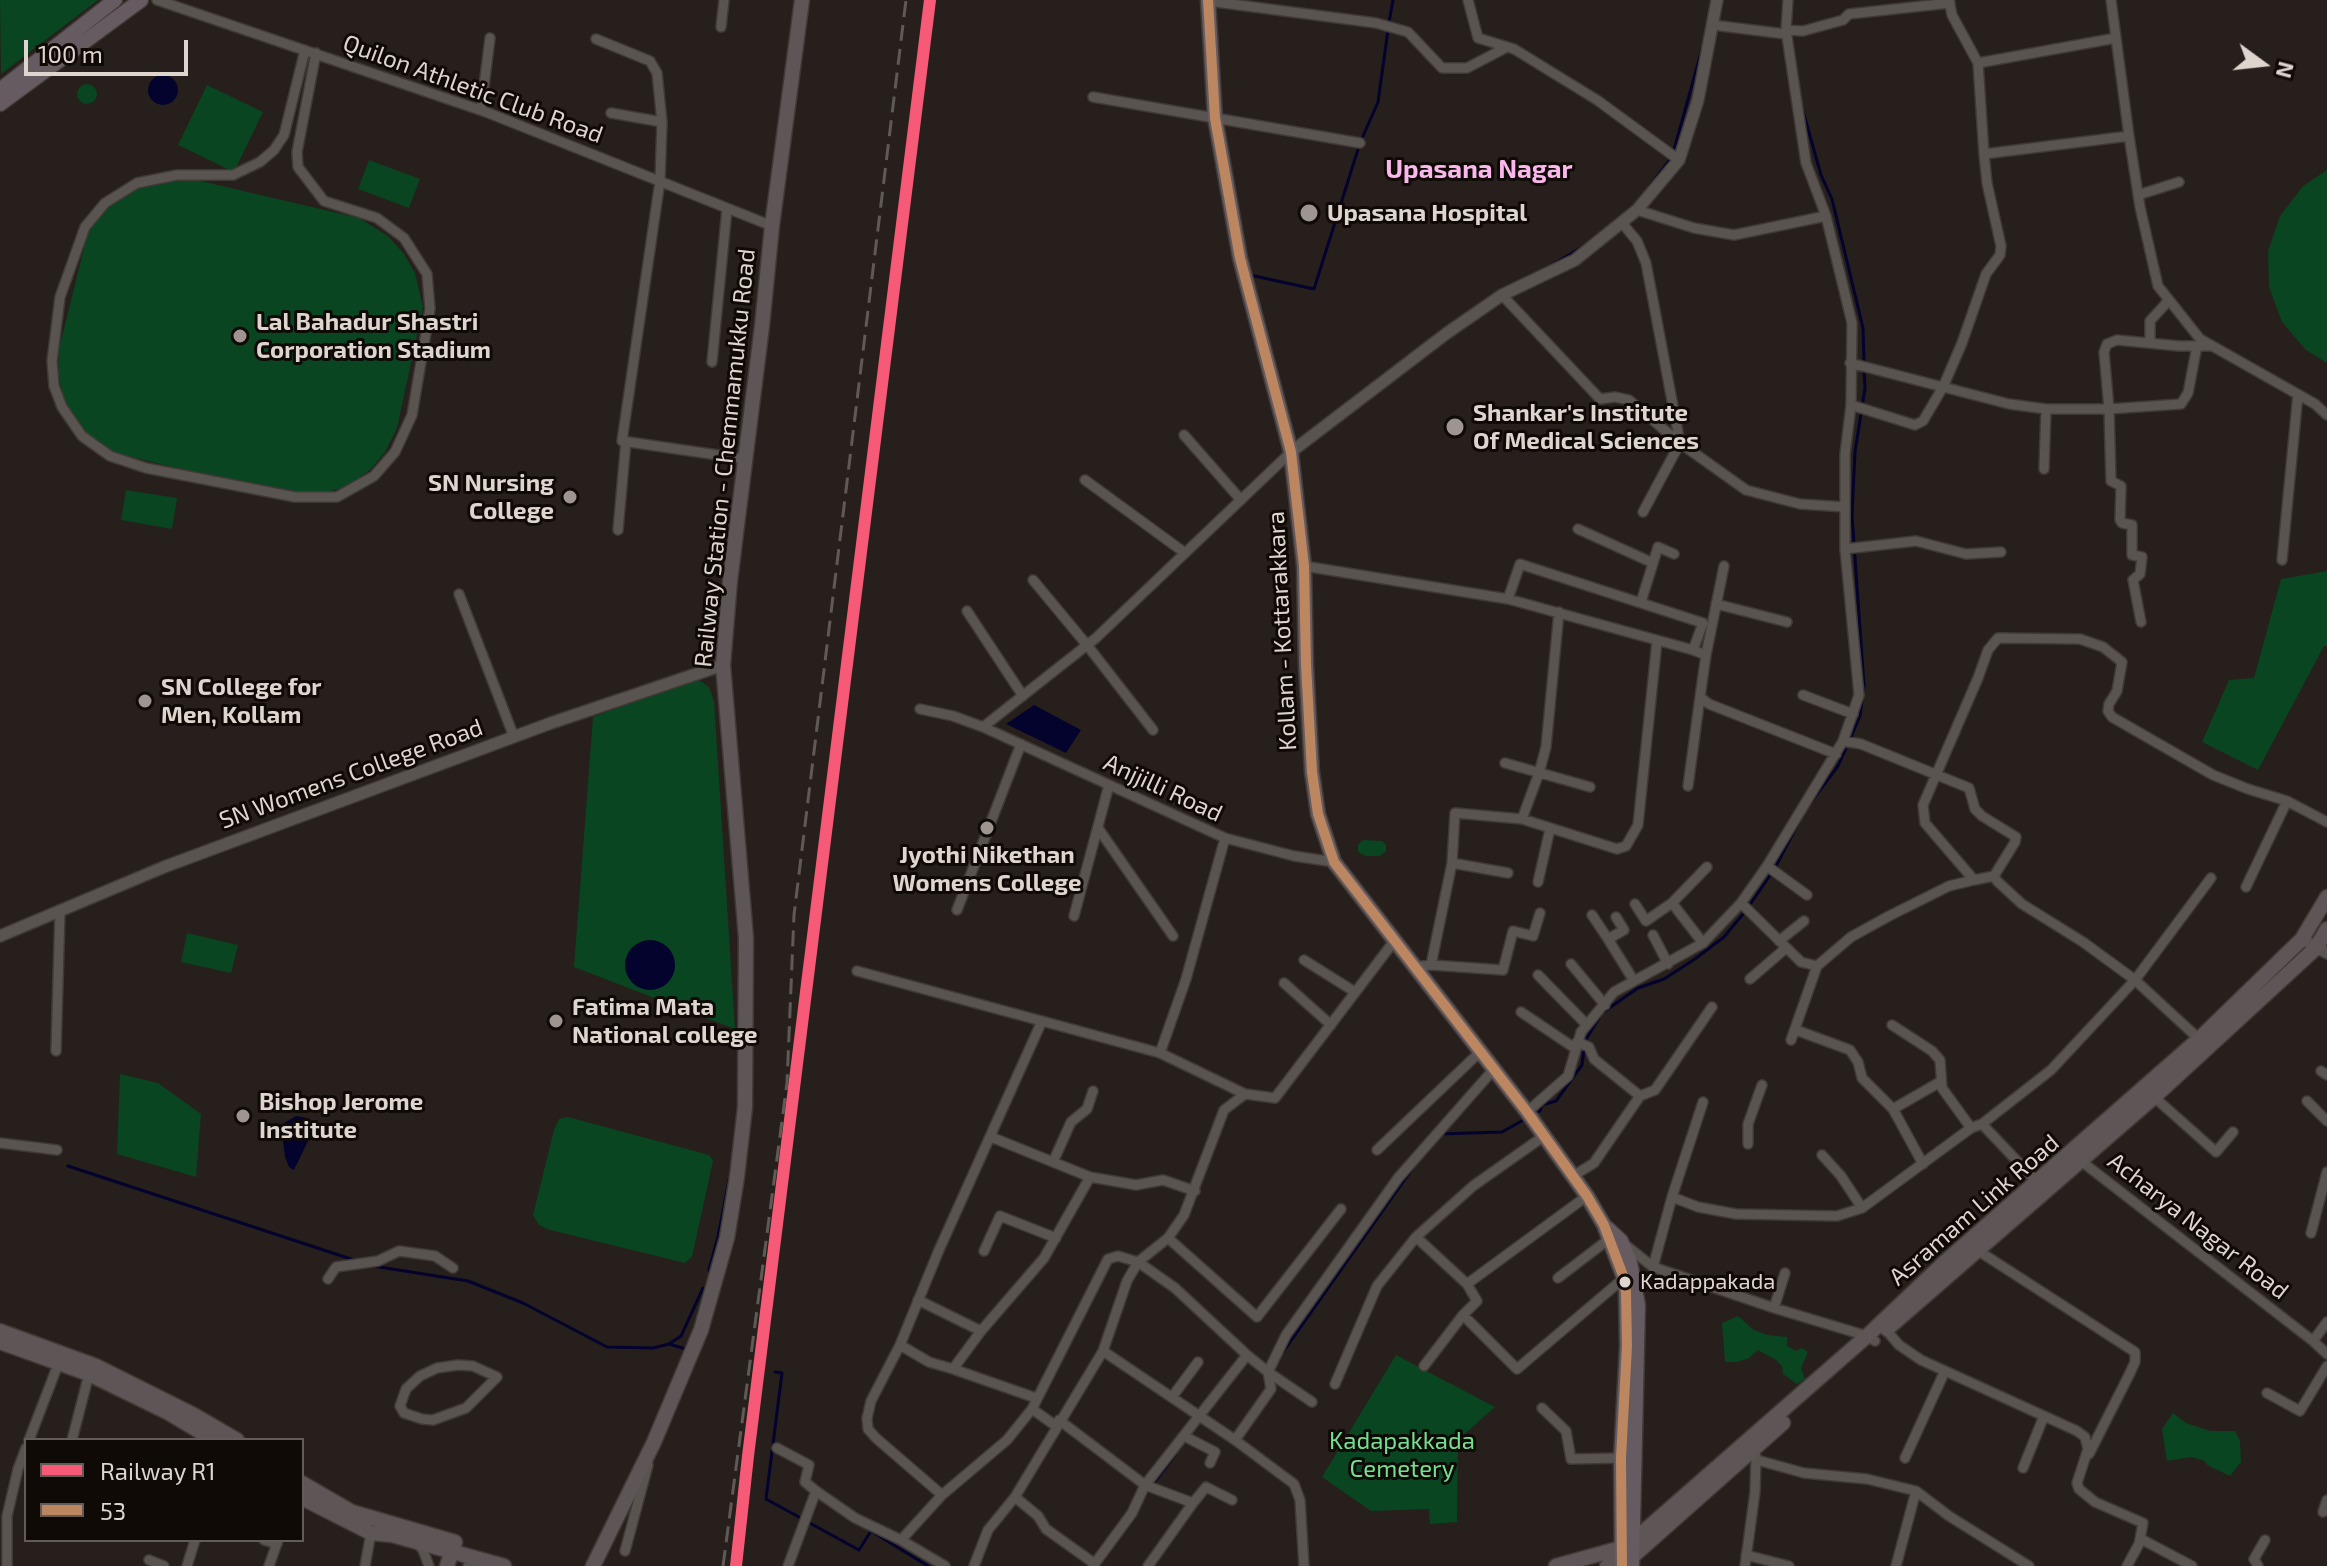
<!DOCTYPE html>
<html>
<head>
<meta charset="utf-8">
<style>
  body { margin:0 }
  #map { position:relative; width:2327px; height:1566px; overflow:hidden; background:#271f1b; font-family:"Exo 2",sans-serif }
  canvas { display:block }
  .legend { position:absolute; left:24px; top:1438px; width:280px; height:104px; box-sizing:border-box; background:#100a07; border:2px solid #625b57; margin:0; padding:10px 14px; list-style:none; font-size:24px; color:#ded5cf }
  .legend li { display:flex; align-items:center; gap:16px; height:40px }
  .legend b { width:40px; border:2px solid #625b57 }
  .north { position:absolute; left:2223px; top:24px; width:80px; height:80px; -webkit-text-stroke:6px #100a07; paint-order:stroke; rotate:105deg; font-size:22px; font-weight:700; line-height:32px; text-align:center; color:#ded5cf }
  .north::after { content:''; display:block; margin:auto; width:28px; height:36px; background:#ded5cf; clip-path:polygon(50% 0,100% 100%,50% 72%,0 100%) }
  .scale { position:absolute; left:24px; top:40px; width:164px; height:36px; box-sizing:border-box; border:4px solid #ded5cf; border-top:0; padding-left:10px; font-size:24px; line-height:28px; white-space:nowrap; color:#ded5cf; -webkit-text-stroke:6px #100a07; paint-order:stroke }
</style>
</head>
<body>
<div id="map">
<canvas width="2327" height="1566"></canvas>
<ul class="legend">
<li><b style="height:10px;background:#f75a77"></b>Railway R1</li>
<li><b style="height:10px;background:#bb8660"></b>53</li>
</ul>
<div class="north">N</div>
<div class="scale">100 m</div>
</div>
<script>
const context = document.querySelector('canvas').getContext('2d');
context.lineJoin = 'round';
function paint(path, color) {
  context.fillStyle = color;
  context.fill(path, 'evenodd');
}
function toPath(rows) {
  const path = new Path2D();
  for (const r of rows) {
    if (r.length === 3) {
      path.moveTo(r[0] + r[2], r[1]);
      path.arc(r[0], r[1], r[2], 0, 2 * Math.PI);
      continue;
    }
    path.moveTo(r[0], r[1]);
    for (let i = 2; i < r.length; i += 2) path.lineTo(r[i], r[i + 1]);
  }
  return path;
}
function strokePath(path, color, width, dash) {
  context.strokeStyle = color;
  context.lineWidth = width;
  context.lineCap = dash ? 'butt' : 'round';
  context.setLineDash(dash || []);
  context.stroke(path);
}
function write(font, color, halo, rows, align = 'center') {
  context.font = font + ' "Exo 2",sans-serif';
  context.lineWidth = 6;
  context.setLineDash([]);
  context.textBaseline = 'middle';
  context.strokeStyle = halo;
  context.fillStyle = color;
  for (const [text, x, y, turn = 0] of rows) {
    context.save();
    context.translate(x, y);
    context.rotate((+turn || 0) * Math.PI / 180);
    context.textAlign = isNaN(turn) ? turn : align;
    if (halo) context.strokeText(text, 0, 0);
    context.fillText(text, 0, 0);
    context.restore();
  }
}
const green = toPath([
  [0,0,98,0,1,74],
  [87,94,10],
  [207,85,263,112,234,172,178,145],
  [369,160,420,179,409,208,358,189],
  [2327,170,2327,363,2306,350,2282,322,2269,287,2268,251,2280,216,2303,186],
  [159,179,192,179,359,218,388,236,404,254,415,273,423,307,397,428,385,452,371,469,348,486,321,494,295,497,107,451,88,437,65,404,58,373,59,349,87,236,101,211,143,183],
  [126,490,177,498,172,529,121,520],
  [2327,571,2327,646,2324,646,2258,770,2202,742,2229,680,2254,678,2281,579],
  [696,678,709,687,714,701,735,1029,574,967,593,717],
  [1363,840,1382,841,1386,845,1386,851,1380,856,1366,856,1358,852,1358,845],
  [187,933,238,945,231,973,181,962],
  [120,1074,158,1083,201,1114,196,1177,117,1154],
  [568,1117,709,1155,713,1161,711,1170,692,1257,685,1263,550,1230,539,1225,533,1215,554,1130,559,1119],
  [1738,1316,1754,1330,1768,1335,1787,1337,1787,1346,1796,1351,1802,1348,1808,1352,1801,1368,1805,1379,1797,1384,1783,1374,1782,1366,1776,1360,1758,1350,1749,1358,1737,1362,1725,1362,1722,1323],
  [1396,1355,1495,1407,1458,1440,1457,1522,1430,1524,1429,1509,1371,1511,1322,1477],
  [2173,1413,2186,1423,2210,1431,2235,1431,2240,1441,2241,1462,2230,1476,2207,1465,2205,1461,2191,1457,2167,1461,2162,1429]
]);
const water = toPath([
  [163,90,15],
  [1034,705,1081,730,1066,753,1006,724],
  [650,965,25],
  [296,1116,307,1118,309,1139,294,1170,289,1167,285,1157,281,1125]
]);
const stream = toPath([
  [1389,22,1393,0],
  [1803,111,1821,175,1832,199,1863,328,1864,362],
  [1650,186,1672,157,1702,49],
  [1552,265,1584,246],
  [1250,275,1314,289,1360,143,1378,102,1388,30],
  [1850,739,1860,716,1864,686,1852,515,1855,452,1865,388,1864,370],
  [1808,806,1838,766,1847,746],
  [1776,866,1802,816],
  [1749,906,1771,874],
  [1585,1041,1602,1013,1638,988,1664,979,1695,959,1724,937,1743,914],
  [1534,1114,1540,1111,1542,1105,1556,1101,1582,1065,1584,1049],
  [1439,1134,1502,1132,1527,1118],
  [68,1166,354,1260],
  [373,1266,468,1281,523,1303,607,1347,653,1348,669,1344,681,1336,703,1288],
  [709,1270,718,1237,729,1180],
  [669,1344,686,1349],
  [1283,1352,1415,1165],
  [775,1372,782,1373,766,1499,859,1550,871,1531,928,1566],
  [1153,1484,1175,1455]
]);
const minor = toPath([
  [157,0,486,112,772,226],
  [1468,0,1478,38,1514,49,1597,100,1679,160],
  [1788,0,1786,30,1803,31,1843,20,1849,14,1950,3],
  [1949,0,1952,15,1978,63,1984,154,2129,136],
  [2111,0,2129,136,2140,207,2158,286,2200,339,2315,404,2327,415],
  [1208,1,1376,23,1408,32,1442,68,1467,68,1507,47],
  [1713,25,1785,34],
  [721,27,724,0],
  [1786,30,1806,163,1826,216,1852,323,1851,405,1845,454,1845,549,1859,695,1843,741],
  [596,39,650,61,657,73,662,122,660,181,622,441,745,459],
  [305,50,284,135,274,150,260,162,233,175,177,175,137,183,105,203,85,227,60,297,52,361,54,386,62,407,82,436,110,456,146,468,295,497,337,497,374,476,395,452,412,415,430,309,427,274,404,238,377,218,324,201,298,167,297,152,316,53],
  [1978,63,2116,38],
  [1093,97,1360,143],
  [481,110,490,38],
  [611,113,662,122],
  [2138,195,2179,182],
  [1637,210,1694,228,1734,235,1826,216],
  [1622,223,1637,241,1646,263,1680,443,1643,512],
  [1502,295,1600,399,1615,397,1629,400,1680,443,1746,490,1800,504,1845,507],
  [2150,342,2150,321,2169,300],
  [712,362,727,209],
  [1850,363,2009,404,2046,409,2109,409,2181,404,2188,393,2197,346],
  [1851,405,1915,425,1923,421,1943,387,1962,343,1986,274,2000,255,2001,246,1987,183,1984,154],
  [1184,435,1241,500],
  [2044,469,2046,409],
  [1085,480,1185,553],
  [1578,529,1653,563],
  [618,530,626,441],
  [1845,549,1916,541,1966,554,2001,552],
  [2282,560,2298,394],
  [1304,566,1508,599,1693,650,1706,655,1700,697,1709,704,1836,754],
  [1033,580,1087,645,1153,730],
  [459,594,514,737],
  [1508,599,1520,564,1703,623,1693,650],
  [1641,602,1658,547,1674,554],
  [1716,604,1787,622],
  [967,611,1023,696],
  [2141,622,2133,580,2140,574,2142,557,2132,555,2132,525,2122,523,2120,520,2121,486,2111,481,2109,409,2104,352,2107,344,2117,340,2179,346,2211,346],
  [1706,655,1724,566],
  [1803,695,1853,714],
  [920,709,953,716,983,727,1225,838,1294,856,1334,862],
  [983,727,1096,638,1291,452],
  [1505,763,1590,787],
  [1688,786,1700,697],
  [1522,819,1539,773,1546,747,1559,612],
  [1098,828,1173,936],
  [1452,863,1508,873],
  [1767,866,1807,895],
  [1994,876,1974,880,1925,823,1923,805,1978,678,1988,650,1998,638,2080,639,2103,647,2122,662,2117,691,2109,704,2108,711,2112,717,2213,775,2248,789,2287,801,2327,822],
  [1538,882,1550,829],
  [2246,887,2287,801],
  [1741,903,1801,962,1817,966,1851,937,1889,916,1949,886,1974,880],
  [1635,904,1646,921,1672,903],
  [957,910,1021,744],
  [1592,915,1608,939],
  [1074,916,1109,785],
  [1616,917,1624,930,1608,939,1634,981],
  [1653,935,1668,964],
  [1779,941,1804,921],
  [1703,943,1672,903,1707,867],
  [1304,960,1355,992],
  [1571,964,1605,1005],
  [1431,965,1503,970,1513,931,1533,936,1540,913],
  [1415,967,1431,965,1452,863,1455,813,1522,819,1617,849,1626,846,1638,825,1657,641],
  [857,971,1160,1053,1245,1094],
  [1538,975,1586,1024],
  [1750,979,1786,948],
  [1284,983,1331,1025],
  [1521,1012,1576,1049],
  [1892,1025,1932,1051,1940,1060,1942,1088,1971,1128],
  [1796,1030,1850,1050,1858,1062,1862,1078,1893,1109,1923,1164],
  [1791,1040,1817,966],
  [56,1051,60,910],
  [1160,1053,1186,979,1225,838],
  [2321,1071,2327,1075],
  [1640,1096,1655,1090,1712,1007],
  [2154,1097,2216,1152,2233,1132],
  [2307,1101,2327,1121],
  [1893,1109,1940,1082],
  [1527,1112,1568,1076,1581,1032,1614,992,1703,943,1741,903,1767,866,1843,741,1861,744,1969,788,1975,809,1982,816,2016,837,2015,842,1994,876,1997,881,2022,904,2083,942,2135,980,2199,1039],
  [1982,1124,2038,1183],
  [991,1137,1090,1177,1136,1185,1163,1180,1195,1191],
  [0,1143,57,1150],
  [1748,1144,1748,1124,1762,1085],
  [1377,1150,1481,1051],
  [1822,1155,1841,1176,1862,1208],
  [2081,1161,2313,1341,2327,1354],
  [1053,1162,1071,1122,1087,1109,1093,1091],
  [1573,1176,1594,1163,1640,1096,1594,1059,1589,1047,1577,1042],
  [1587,1196,1467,1284,1477,1301,1463,1315,1517,1369,1624,1278],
  [1672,1197,1698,1207,1736,1214,1837,1216,1862,1208,1971,1128,1982,1124,2051,1070,2135,980,2211,878],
  [2311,1233,2327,1172],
  [1416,1237,1467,1284],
  [1168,1238,1257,1317,1341,1209],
  [1623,1243,1653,1267,1774,1308,1867,1336,1875,1341],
  [1977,1250,2135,1352,2135,1362,2129,1375,2089,1454],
  [984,1251,1000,1216,1056,1238],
  [1653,1267,1672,1197,1703,1102],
  [1558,1278,1609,1239],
  [328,1279,336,1267,378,1261,399,1251,435,1256,453,1268],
  [918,1300,981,1331],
  [1774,1308,1785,1273],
  [1886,1330,1899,1345,1921,1360,2077,1431,2085,1437,2088,1449,2077,1483,2079,1489,2095,1502,2143,1523,2139,1544,2127,1566],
  [2313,1341,2327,1322],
  [900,1345,929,1362,953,1369,981,1331,1044,1258,1090,1177],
  [1103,1351,1235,1440,1294,1484,1300,1500,1304,1566],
  [1247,1355,1268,1372,1286,1335,1398,1178,1494,1069],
  [458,1365,473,1366,497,1377,466,1408,433,1420,422,1419,404,1413,400,1406,406,1389,420,1376,437,1368,458,1365],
  [1424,1366,1463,1315],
  [953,1369,1036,1398],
  [1268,1372,1312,1402],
  [1335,1384,1377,1286,1416,1237,1473,1186,1544,1136],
  [2267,1393,2300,1411,2327,1366],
  [1172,1397,1198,1362],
  [1542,1408,1566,1431,1571,1459,1621,1458],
  [1032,1409,1056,1426],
  [1059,1420,1145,1485,1193,1503,1148,1566],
  [1184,1436,1215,1452,1210,1463],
  [29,1440,59,1362],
  [72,1440,89,1374],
  [1235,1440,1271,1389,1268,1372],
  [777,1448,809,1465,805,1482,816,1491],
  [1905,1458,1944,1373],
  [1757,1460,1804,1473,1867,1479,1916,1491,1949,1516,2029,1566],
  [2023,1468,2044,1416],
  [942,1495,1007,1440,1032,1409,1108,1259,1118,1256,1138,1262,1175,1288,1247,1355,1145,1485,1132,1513,1093,1566],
  [1015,1497,1038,1516,1046,1529,1095,1564],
  [1193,1503,1206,1487,1232,1500],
  [2323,1512,2327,1500],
  [2141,1539,2192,1566],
  [264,1540,277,1544],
  [416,1542,423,1550,429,1566],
  [625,1551,648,1465],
  [1746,1555,1789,1566],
  [149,1560,164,1566],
  [7,1566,7,1516,18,1469,26,1448],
  [187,1566,195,1540],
  [269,1566,278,1540],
  [365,1566,371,1533],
  [468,1566,479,1566],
  [788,1566,816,1491,855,1518,901,1540],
  [945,1566,901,1540,942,1495,876,1438,868,1429,867,1418,871,1401,900,1345,939,1250,1042,1021],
  [974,1566,988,1530,1015,1497,1103,1351,1127,1281,1138,1262,1168,1238,1184,1215,1224,1110,1245,1094,1275,1098,1395,940],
  [1745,1566,1755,1492,1756,1456],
  [1896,1566,1916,1491],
  [2258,1566,2254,1559,2265,1540]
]);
const tertiary = toPath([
  [1291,452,1447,333,1502,295,1575,260,1637,210,1679,160,1698,100,1717,0],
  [0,936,164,867,551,723,723,665],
  [2302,939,2327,953]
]);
const secondary = toPath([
  [1887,1329,2154,1097,2316,948,2327,929],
  [0,1331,96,1366,194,1415,237,1440],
  [0,1342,89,1374,167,1412,214,1440],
  [302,1483,352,1512,455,1542,447,1566],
  [302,1498,371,1533,392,1535,504,1566],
  [593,1566,654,1442,701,1330,727,1238,737,1177,745,1107,746,938,723,665,730,581,762,326,772,226,802,0],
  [1556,1566,1621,1548,1633,1541,1867,1336,1945,1262,2199,1039,2302,939,2327,897],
  [1607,1566,1632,1557,1783,1423]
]);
const primary = toPath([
  [1208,0,1215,118,1240,258,1291,452,1304,566,1306,665,1312,772,1318,814,1334,862,1527,1112,1587,1196,1604,1225,1624,1278,1626,1292,1627,1346,1621,1458,1622,1566],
  [0,90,115,0],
  [0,104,141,0],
  [1607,1228,1621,1241,1630,1262,1638,1305,1632,1566]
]);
const rail = toPath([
  [723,1566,787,1083,794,915,906,0]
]);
const bus1 = toPath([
  [1208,0,1215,118,1240,258,1291,452,1304,566,1306,665,1312,772,1318,814,1334,862,1527,1112,1587,1196,1604,1225,1624,1278,1626,1292,1627,1346,1621,1458,1622,1566]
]);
const rail1 = toPath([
  [736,1566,748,1456,930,0]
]);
const markers = [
  [1309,213,10,"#9e9590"],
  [240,336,8,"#9e9590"],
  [1455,427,10,"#9e9590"],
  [570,497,8,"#9e9590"],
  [145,701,8,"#9e9590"],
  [987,828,8,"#9e9590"],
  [556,1021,8,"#9e9590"],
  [243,1116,8,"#9e9590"],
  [1625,1282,7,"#ded5cf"]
];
const busNames = [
  ["Kadappakada",1640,1282]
];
const streetNames = [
  ["Quilon Athletic Club Road",473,89,20],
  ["Railway Station - Chemmamukku Road",725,458,-84],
  ["Kollam - Kottarakkara",1282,631,-93],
  ["SN Womens College Road",351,774,-20],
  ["Anjjilli Road",1163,788,25],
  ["Asramam Link Road",1974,1210,-41],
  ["Acharya Nagar Road",2198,1226,38]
];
const poiNames = [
  ["Upasana Hospital",1327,213],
  ["Lal Bahadur Shastri",256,322],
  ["Corporation Stadium",256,350],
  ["Shankar's Institute",1473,413],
  ["Of Medical Sciences",1473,441],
  ["SN Nursing",554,483,"right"],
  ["College",554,511,"right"],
  ["SN College for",161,687],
  ["Men, Kollam",161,715],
  ["Jyothi Nikethan",987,855,"center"],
  ["Womens College",987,883,"center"],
  ["Fatima Mata",572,1007],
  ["National college",572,1035],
  ["Bishop Jerome",259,1102],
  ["Institute",259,1130]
];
const parkNames = [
  ["Kadapakkada",1402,1441],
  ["Cemetery",1402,1469]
];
const neighbourhoodNames = [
  ["Upasana Nagar",1479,169]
];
paint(green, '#084520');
paint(water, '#04032e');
strokePath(stream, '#04032e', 3);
strokePath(minor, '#403a37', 12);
strokePath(tertiary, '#403a37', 14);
strokePath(secondary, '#403a37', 17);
strokePath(primary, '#403a37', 17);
strokePath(minor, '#5a5451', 9);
strokePath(tertiary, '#5a5451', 11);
strokePath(secondary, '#5d5556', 14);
strokePath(primary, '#655b60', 14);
strokePath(rail, '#605a57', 3, [16, 8]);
strokePath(bus1, '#bb8660', 10);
strokePath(rail1, '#f75a77', 12);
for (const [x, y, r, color] of markers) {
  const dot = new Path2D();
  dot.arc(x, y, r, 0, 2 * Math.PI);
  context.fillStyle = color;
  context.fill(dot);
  strokePath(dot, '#100a07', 3);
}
write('22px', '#ded5cf', '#100a07', busNames, 'left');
write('24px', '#ded5cf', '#100a07', streetNames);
write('bold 24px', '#ded5cf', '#100a07', poiNames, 'left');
write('24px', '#72e090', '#100a07', parkNames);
write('bold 26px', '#f9b7eb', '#100a07', neighbourhoodNames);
</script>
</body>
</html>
